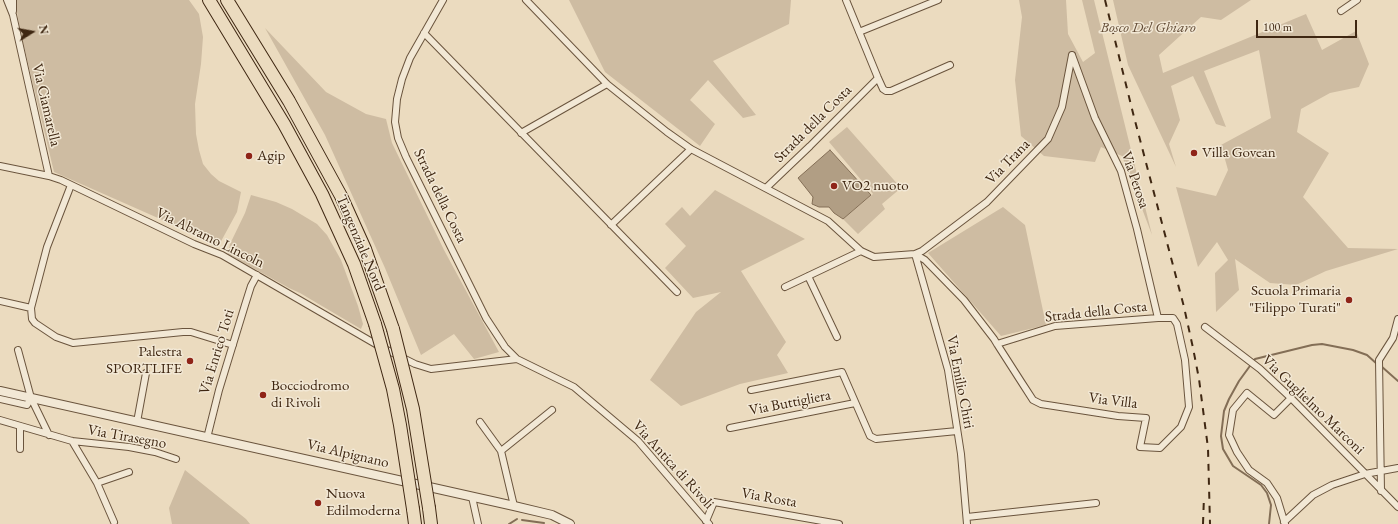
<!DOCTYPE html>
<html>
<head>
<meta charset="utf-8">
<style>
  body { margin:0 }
  #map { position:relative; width:1398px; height:524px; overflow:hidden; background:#ebdbbf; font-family:"EB Garamond",serif }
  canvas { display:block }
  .north { position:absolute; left:12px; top:12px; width:40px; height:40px; -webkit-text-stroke:3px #f2e8d5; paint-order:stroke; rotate:79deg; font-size:11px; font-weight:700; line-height:16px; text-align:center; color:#3f2712 }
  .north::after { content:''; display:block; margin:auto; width:14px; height:18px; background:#3f2712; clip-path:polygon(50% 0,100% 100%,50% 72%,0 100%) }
  .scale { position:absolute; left:1256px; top:20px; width:101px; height:18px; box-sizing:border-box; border:2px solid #3f2712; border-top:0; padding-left:5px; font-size:12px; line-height:14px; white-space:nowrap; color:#3f2712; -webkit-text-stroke:3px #f2e8d5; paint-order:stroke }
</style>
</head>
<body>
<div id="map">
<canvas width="1398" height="524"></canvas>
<div class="north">N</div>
<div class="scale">100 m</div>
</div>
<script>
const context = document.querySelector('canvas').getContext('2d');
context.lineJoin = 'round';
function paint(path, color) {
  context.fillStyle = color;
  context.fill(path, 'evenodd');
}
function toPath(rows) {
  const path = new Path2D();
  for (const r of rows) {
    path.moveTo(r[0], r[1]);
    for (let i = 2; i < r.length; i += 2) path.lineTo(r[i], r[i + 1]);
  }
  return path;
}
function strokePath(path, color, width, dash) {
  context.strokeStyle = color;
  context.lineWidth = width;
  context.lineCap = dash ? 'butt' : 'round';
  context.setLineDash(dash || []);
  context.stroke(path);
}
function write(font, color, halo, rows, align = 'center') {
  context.font = font + ' "EB Garamond",serif';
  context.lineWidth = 3;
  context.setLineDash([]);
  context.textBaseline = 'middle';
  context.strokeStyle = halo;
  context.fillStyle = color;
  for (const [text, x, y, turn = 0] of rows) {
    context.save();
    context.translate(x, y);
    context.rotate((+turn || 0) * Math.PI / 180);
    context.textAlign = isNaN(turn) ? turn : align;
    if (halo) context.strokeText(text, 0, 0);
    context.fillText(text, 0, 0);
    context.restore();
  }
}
const green = toPath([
  [15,0,189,0,199,14,203,37,201,64,195,104,196,134,199,150,203,164,211,174,219,181,241,192,237,212,219,245,54,172,20,30],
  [569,0,791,0,789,24,713,61,756,115,743,118,708,80,690,100,715,124,700,146,605,72],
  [1019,0,1066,0,1068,34,1083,62,1095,53,1082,0,1094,0,1152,235,1122,156,1101,147,1095,162,1044,156,1021,136,1015,80,1022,17],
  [1113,0,1251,0,1221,20,1201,17,1159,55,1163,73,1306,14,1322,50,1356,31,1369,64,1359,87,1330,93,1301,109,1297,132,1329,153,1303,197,1348,248,1398,249,1326,271,1296,285,1270,283,1235,259,1239,290,1216,312,1215,273,1228,260,1217,242,1198,267,1176,187,1216,196,1228,170,1221,145,1271,118,1259,50,1204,71,1226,127,1216,124,1193,76,1171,86,1180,120,1169,144,1176,167,1128,65],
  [265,28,326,92,366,114,386,119,392,143,444,250,499,352,474,359,454,334,421,355,385,268,325,135],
  [847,127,901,188,882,204,885,209,858,234,843,219,873,194,829,142],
  [715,190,805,239,741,271,786,342,777,355,788,373,740,384,681,406,650,380,696,312,721,292,693,298,665,268,686,246,665,224,682,207,690,216],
  [251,195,276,202,292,209,317,224,327,235,341,260,358,306,363,324,361,329,300,293,289,288,228,254,230,244,245,213],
  [1003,207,1025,225,1046,325,1001,336,928,253],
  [185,470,246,519,250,524,172,524,169,508]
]);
const water = toPath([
  [830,150,871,195,843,219,834,213,829,207,819,207,812,204,813,197,798,178,830,150]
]);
const stream = toPath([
  [1381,366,1398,381],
  [522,520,544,523],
  [509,524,517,519],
  [1269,524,1271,505,1267,493,1261,485,1233,466,1223,449,1221,436,1224,411,1229,399,1239,381,1255,359,1312,345,1322,344,1353,350,1367,355,1377,364]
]);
const minor = toPath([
  [7,0,13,15,49,176],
  [13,0,13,11],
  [443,0,410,58,402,79,397,99,395,122,398,138,406,157,486,318,505,347,517,359],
  [526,0,607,84,667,132,691,149,828,221,861,251,874,257,915,254,925,260,964,300,994,339,997,344,1022,383,1033,400,1041,404,1118,416,1146,418,1140,447,1160,448,1181,427,1189,407,1185,360,1177,324,1173,318,1158,318,1055,326,997,344],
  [846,0,878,78,883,89,886,91,891,91,950,65],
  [1341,11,1357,0],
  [859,32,938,0],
  [424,33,677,292],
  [1072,55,1095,118,1121,171,1137,229,1158,318],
  [521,133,607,84],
  [0,166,49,176,61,180,194,244,222,255,379,346,415,364,431,369,517,359,574,387,638,441,709,524],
  [71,185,47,247,31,308,32,319,35,323,56,337,73,343,183,332,191,332,233,345],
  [766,188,810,146,878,78],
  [611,225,691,149],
  [915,254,948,370,961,454,967,524],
  [915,254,922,251,987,202,1048,139,1062,107,1072,55],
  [808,276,837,337],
  [785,287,861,251],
  [0,301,31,308],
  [1205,327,1260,369,1291,398,1398,507],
  [18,350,31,398,49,435],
  [751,390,842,372,870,436,876,439,957,431],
  [0,399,27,405,31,398],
  [0,420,72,441,129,447,155,452,176,459],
  [137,422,146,373],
  [480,422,501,451],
  [730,428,855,403],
  [207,438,219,390,245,305,251,286,257,275],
  [72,441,97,483,114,522],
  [20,449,20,426],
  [97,483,129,472],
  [1381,491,1379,360,1393,338,1398,319],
  [472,497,478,524],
  [514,506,501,451,552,410],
  [967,517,1096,503],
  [706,521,714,502,839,524],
  [1284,522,1313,495,1332,485,1365,474,1398,468],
  [1285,524,1277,498,1267,483,1249,470,1237,452,1229,435,1233,410,1247,393,1274,415,1291,398]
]);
const tertiary = toPath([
  [0,391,514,506,552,515,570,524]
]);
const motorway = toPath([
  [209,0,284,124,322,194,354,264,375,324],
  [227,0,289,101,341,196,365,249,393,329],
  [429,508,431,524],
  [413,509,415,524]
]);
const rail = toPath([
  [1105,0,1134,117,1184,307,1193,348,1199,379,1208,448,1210,524],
  [1203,524,1204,496]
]);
const motorwayBridge = toPath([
  [375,324,393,389,400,425,413,509],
  [393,329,413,409,429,508]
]);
const markers = [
  [1194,153,4,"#8f2418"],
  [249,156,4,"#8f2418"],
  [834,186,4,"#8f2418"],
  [1349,300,4,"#8f2418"],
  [190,361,4,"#8f2418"],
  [263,395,4,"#8f2418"],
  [318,503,4,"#8f2418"]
];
const parkNames = [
  ["Bosco Del Ghiaro",1148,28]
];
const streetNames = [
  ["Via Ciamarella",46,105,77],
  ["Strada della Costa",813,124,-45],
  ["Via Trana",1008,162,-46],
  ["Via Perosa",1135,180,71],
  ["Strada della Costa",440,196,64],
  ["Via Abramo Lincoln",210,238,26],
  ["Tangenziale Nord",360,243,67],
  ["Strada della Costa",1096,312,-6],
  ["Via Enrico Toti",217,352,-73],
  ["Via Emilio Chiri",960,382,79],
  ["Via Villa",1113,401,7],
  ["Via Buttigliera",790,403,-11],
  ["Via Guglielmo Marconi",1313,405,44],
  ["Via Tirasegno",127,437,10],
  ["Via Alpignano",348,454,13],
  ["Via Antica di Rivoli",673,465,48],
  ["Via Rosta",769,498,10]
];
const poiNames = [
  ["Villa Govean",1202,153],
  ["Agip",257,156],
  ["VO2 nuoto",842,186],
  ["Scuola Primaria",1341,291,"right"],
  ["\"Filippo Turati\"",1341,308,"right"],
  ["Palestra",182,352,"right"],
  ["SPORTLIFE",182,369,"right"],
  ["Bocciodromo",271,386],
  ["di Rivoli",271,403],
  ["Nuova",326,494],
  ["Edilmoderna",326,511]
];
paint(green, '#cebca2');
paint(water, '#b19e84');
strokePath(water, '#836e56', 1);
strokePath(stream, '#836e56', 2);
strokePath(minor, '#6a543d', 8);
strokePath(tertiary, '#6a543d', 10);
strokePath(motorway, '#3f2712', 14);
strokePath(minor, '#f2e8d5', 6);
strokePath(tertiary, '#f2e8d5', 8);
strokePath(motorway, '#ebdbbf', 12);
strokePath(rail, '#3f2712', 2, [7, 7]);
strokePath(motorwayBridge, '#3f2712', 14, []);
strokePath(motorwayBridge, '#ebdbbf', 12);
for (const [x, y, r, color] of markers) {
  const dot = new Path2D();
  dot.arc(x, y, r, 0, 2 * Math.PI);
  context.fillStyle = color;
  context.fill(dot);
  strokePath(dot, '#f2e8d5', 1.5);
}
write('italic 15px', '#634c36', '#f2e8d5', parkNames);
write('15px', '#3f2712', '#f2e8d5', streetNames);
write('15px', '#3f2712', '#f2e8d5', poiNames, 'left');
</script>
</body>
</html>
